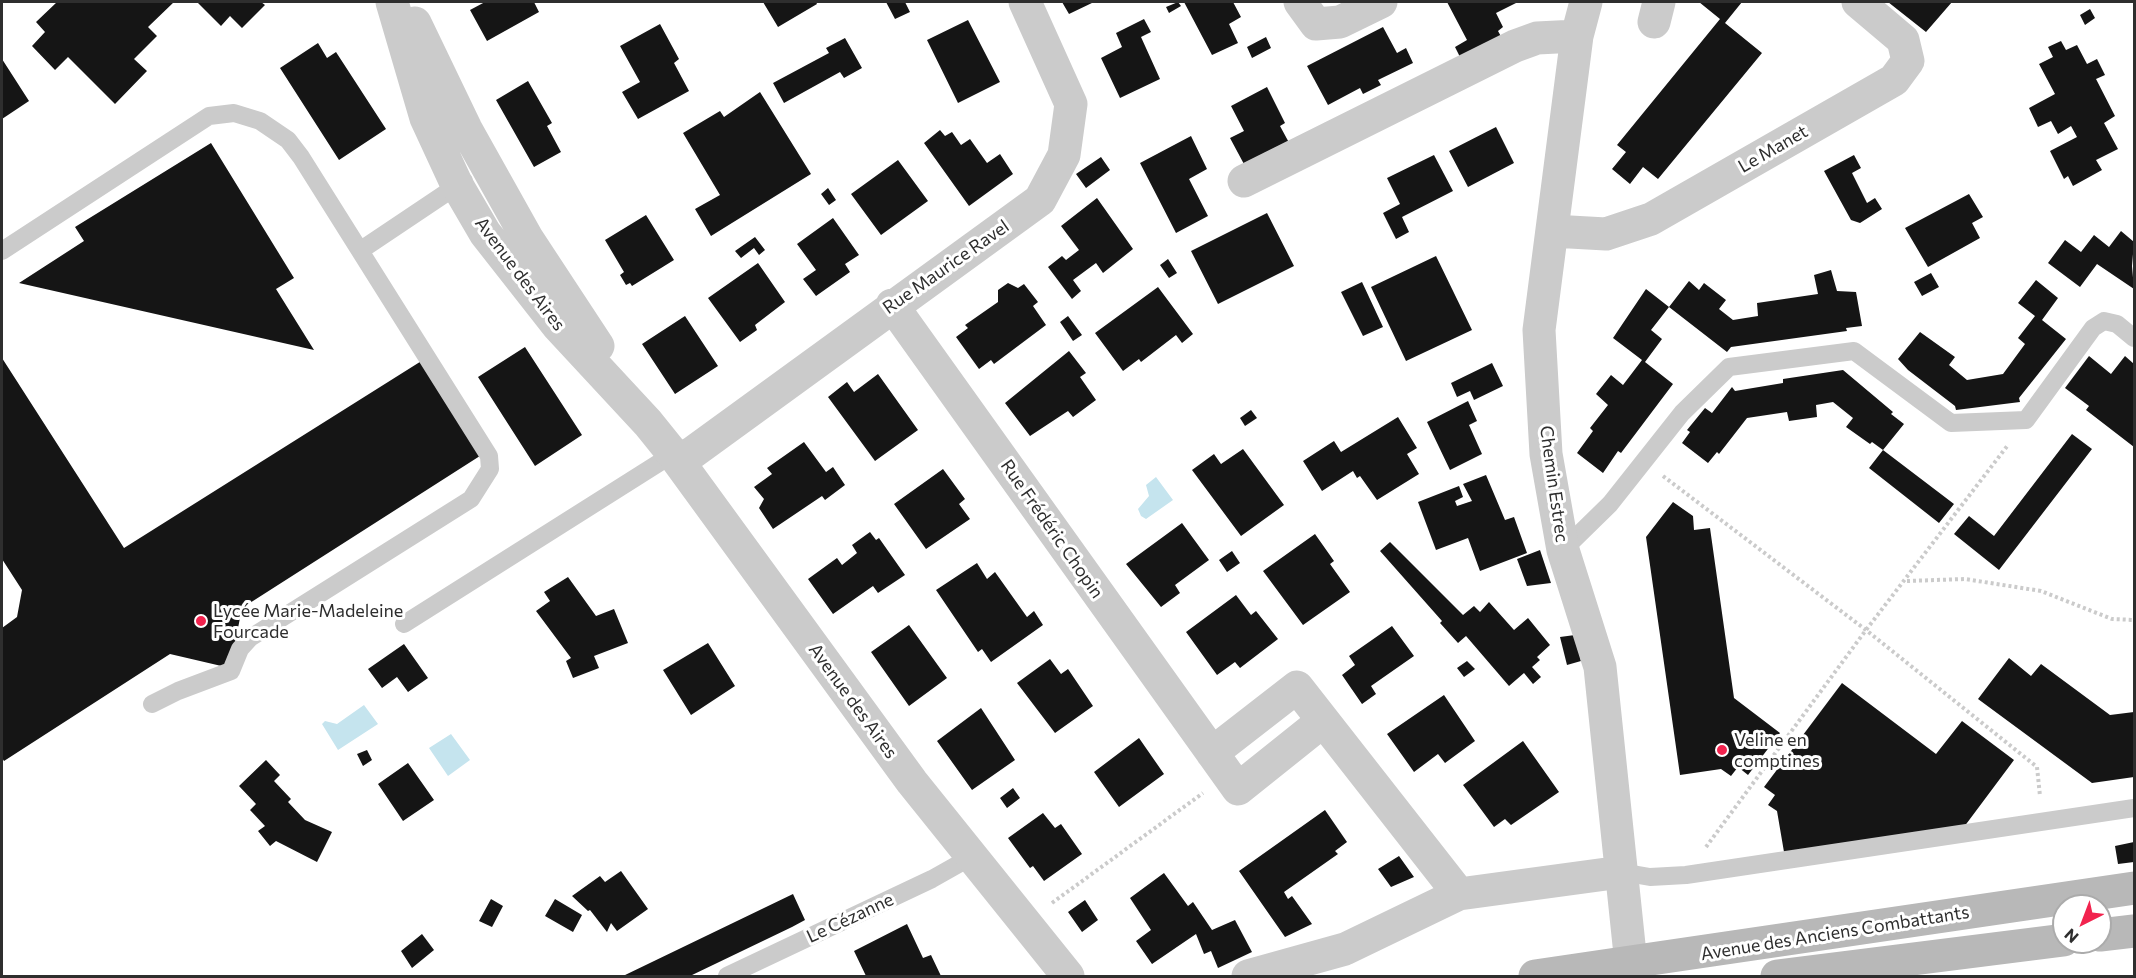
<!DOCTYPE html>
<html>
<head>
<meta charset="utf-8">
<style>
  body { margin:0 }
  #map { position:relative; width:2136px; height:978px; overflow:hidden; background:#fff; font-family:Commissioner,sans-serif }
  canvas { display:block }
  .frame { position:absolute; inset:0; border:3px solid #2e2e2e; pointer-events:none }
  .north { position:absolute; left:2052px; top:894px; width:60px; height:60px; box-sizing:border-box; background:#fff; border:2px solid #ababab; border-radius:50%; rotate:222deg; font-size:16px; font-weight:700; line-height:24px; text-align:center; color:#2e2e2e }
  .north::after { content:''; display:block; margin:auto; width:21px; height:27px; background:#f2234e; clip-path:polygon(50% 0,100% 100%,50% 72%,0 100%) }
</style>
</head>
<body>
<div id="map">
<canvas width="2136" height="978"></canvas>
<div class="frame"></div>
<div class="north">N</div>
</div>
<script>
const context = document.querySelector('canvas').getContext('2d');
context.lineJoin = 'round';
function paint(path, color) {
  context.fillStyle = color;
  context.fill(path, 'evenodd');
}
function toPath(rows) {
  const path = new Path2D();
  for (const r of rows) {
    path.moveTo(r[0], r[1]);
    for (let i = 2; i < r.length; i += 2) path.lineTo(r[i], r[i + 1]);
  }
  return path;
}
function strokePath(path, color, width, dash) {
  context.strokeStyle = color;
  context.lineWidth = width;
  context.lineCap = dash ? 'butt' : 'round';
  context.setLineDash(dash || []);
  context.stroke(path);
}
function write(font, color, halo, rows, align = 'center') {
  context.font = font + ' Commissioner,sans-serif';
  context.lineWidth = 6;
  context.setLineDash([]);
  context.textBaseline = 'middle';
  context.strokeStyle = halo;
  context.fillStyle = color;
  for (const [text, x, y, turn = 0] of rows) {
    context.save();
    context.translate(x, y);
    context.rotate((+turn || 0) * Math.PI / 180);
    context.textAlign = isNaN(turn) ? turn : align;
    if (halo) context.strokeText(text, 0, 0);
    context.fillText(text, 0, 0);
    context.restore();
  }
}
const water = toPath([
  [1156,477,1173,500,1146,519,1141,516,1138,509,1149,496,1146,485],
  [364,705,378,724,338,750,322,724,325,721,337,724],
  [451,734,470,760,448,776,429,748]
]);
const building = toPath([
  [57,2,174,2,148,27,157,36,134,59,147,71,115,104,68,57,55,70,32,46,45,32,36,22],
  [197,2,261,2,265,5,242,28,230,16,221,26],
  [485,2,534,2,539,12,487,41,470,10],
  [763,2,816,2,817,4,778,27],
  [886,2,905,2,910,12,895,19],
  [1062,2,1094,2,1069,14],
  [1178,2,1181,6,1169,13,1166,7],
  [1184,2,1233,2,1241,17,1229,24,1238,43,1212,55],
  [1447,2,1518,2,1496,13,1503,27,1498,31,1504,42,1463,63,1455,47,1467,40],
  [1699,2,1742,2,1725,23,1762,53,1658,179,1643,167,1630,184,1612,169,1626,152,1617,145,1720,19],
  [1888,2,1952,2,1926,32],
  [2090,9,2095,18,2085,25,2080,15],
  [1144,19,1151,32,1141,37,1160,79,1120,98,1101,58,1122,47,1116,33],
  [968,20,1000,82,958,103,927,40],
  [660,24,679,59,674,63,689,91,638,119,622,92,640,82,620,46],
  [1383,27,1397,53,1406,48,1413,63,1378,80,1381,85,1363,94,1360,88,1328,105,1307,66],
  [1266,37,1271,48,1252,58,1247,47],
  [845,38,862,68,844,78,840,72,784,103,773,83,829,53,826,48],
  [2061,41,2066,50,2077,45,2087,64,2097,59,2105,75,2096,79,2115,116,2104,123,2118,149,2096,160,2102,170,2073,186,2068,176,2064,179,2050,151,2077,137,2071,126,2058,134,2051,121,2038,127,2029,108,2055,94,2039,64,2053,57,2048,47],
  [318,43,327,58,336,52,386,129,339,160,280,68],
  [2,59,29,101,2,119],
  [528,81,552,123,547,126,561,152,534,167,496,100],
  [1267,87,1285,123,1280,126,1293,150,1245,166,1230,138,1244,131,1231,106],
  [760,92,811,174,711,236,695,209,720,195,683,133,720,111,724,117],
  [1496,127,1514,163,1468,187,1449,151],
  [940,130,945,136,952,132,961,145,970,139,987,163,1000,154,1013,174,969,206,924,143],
  [1191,136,1207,169,1189,179,1208,216,1176,233,1140,163],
  [211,143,294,278,276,289,314,350,19,283,84,241,75,227],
  [1434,155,1453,191,1402,217,1409,232,1396,239,1383,213,1400,204,1387,178],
  [1854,155,1861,168,1852,173,1867,203,1875,198,1882,209,1860,223,1851,220,1824,171],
  [1101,157,1110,170,1086,188,1076,174],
  [898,160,928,201,881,235,851,194],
  [828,188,836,200,829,205,821,194],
  [1969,194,1983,217,1972,223,1980,238,1928,267,1905,228],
  [1097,198,1133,249,1103,273,1096,263,1073,280,1081,291,1072,299,1048,267,1062,256,1066,260,1079,250,1061,226],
  [1267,213,1294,266,1218,304,1191,251],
  [646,215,674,260,632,286,630,283,626,285,620,275,624,272,605,240],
  [833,218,859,255,845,264,850,272,816,296,803,279,816,270,797,244],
  [2121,231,2134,242,2132,266,2134,289,2097,264,2080,287,2048,263,2065,240,2081,252,2094,235,2109,247],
  [755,237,765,250,759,255,754,248,741,258,735,251],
  [1436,256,1472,330,1406,361,1371,287],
  [1168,259,1177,273,1169,278,1160,265],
  [758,263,785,302,755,325,757,330,740,342,708,298],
  [1831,270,1837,291,1856,292,1862,326,1846,328,1847,331,1731,347,1727,352,1669,307,1689,281,1699,290,1704,283,1726,300,1719,309,1733,320,1758,316,1757,303,1818,294,1814,275],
  [1931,273,1939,287,1922,296,1914,282],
  [2036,280,2058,298,2042,320,2066,339,2019,398,2020,402,1956,410,1955,406,1908,370,1898,359,1920,332,1955,357,1949,365,1967,380,2003,374,2025,344,2018,338,2035,316,2018,303],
  [1362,282,1383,327,1363,336,1341,292],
  [1008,283,1018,288,1024,284,1038,302,1033,306,1046,325,994,364,991,360,979,369,956,337,968,328,965,325,998,302,998,290],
  [1158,287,1193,334,1182,343,1176,335,1141,362,1139,359,1123,371,1095,333],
  [1646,289,1669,307,1651,330,1662,339,1645,362,1673,384,1621,453,1618,451,1603,473,1577,453,1593,431,1590,428,1608,405,1596,394,1611,375,1623,385,1642,360,1613,338],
  [685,316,718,366,675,394,642,344],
  [1068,316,1082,335,1073,341,1060,322],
  [525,347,582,435,535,466,478,377],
  [1069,351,1086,373,1080,377,1096,400,1073,417,1068,411,1030,436,1005,403],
  [2089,356,2111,374,2125,356,2134,364,2134,447,2086,410,2089,406,2065,388],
  [2,358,124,548,423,360,483,454,242,608,230,668,170,654,4,761,2,758,2,628,17,617,22,590,2,559],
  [1492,363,1503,386,1474,400,1470,391,1457,397,1451,383],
  [1843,370,1893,412,1891,414,1904,424,1883,450,1954,504,1939,523,1869,468,1883,450,1872,442,1870,444,1846,427,1853,418,1833,402,1816,405,1817,417,1789,421,1787,412,1747,418,1719,454,1717,452,1708,463,1682,443,1690,432,1687,430,1705,408,1712,413,1732,387,1735,391,1783,383,1783,379],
  [878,374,918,430,875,461,828,397,847,382,854,392],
  [1468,401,1477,421,1469,425,1482,454,1450,470,1427,422],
  [1251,410,1257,418,1245,426,1240,418],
  [1398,417,1417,448,1407,454,1419,474,1377,500,1360,476,1357,478,1353,471,1322,491,1303,461,1334,441,1341,452],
  [2072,434,2092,449,1999,570,1954,534,1969,516,1994,536],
  [804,442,826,472,833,467,845,485,825,500,822,496,773,529,759,508,764,499,754,487,772,474,767,468],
  [1243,449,1284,505,1241,536,1192,470,1214,454,1221,464],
  [943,469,965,499,959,504,970,519,926,549,894,504],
  [1486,475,1505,520,1514,517,1527,553,1480,571,1468,538,1436,550,1418,502,1459,486,1463,497,1455,501,1457,506,1472,501,1463,484],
  [1673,502,1693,516,1694,530,1710,528,1734,698,1780,733,1748,775,1738,767,1731,776,1721,769,1680,775,1646,537],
  [1182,523,1209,560,1175,585,1180,593,1161,607,1126,564],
  [870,532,876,540,879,538,905,575,878,593,873,586,833,614,808,579,837,558,842,565,857,553,852,545],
  [1315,534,1334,561,1330,564,1350,592,1303,625,1263,571],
  [1390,542,1463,615,1474,606,1480,612,1489,602,1514,630,1528,618,1550,645,1537,657,1540,660,1532,667,1541,677,1533,684,1524,673,1509,686,1466,636,1458,643,1440,623,1442,621,1380,551],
  [1540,550,1551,583,1527,586,1517,559],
  [1232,551,1240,563,1227,572,1219,560],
  [977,563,987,579,995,572,1027,617,1034,611,1043,625,991,662,982,649,978,652,936,590],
  [568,577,596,616,614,609,628,643,594,656,599,668,573,678,566,661,571,658,536,611,550,601,544,592],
  [1236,595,1251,615,1256,611,1278,639,1240,668,1235,662,1217,675,1186,632],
  [909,625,947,678,909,706,871,652],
  [1392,626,1414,656,1371,686,1376,694,1362,704,1342,675,1355,665,1349,656],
  [1575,635,1581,661,1567,665,1560,637],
  [708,643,735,686,691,715,663,670],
  [404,644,428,678,408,692,397,677,382,688,368,669],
  [2009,658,2031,676,2041,664,2110,715,2134,712,2134,777,2092,783,1978,699],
  [1050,659,1061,674,1068,669,1093,706,1055,733,1017,683],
  [1467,661,1475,669,1464,677,1457,668],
  [1842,683,1936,754,1962,721,2014,760,1964,827,1784,852,1777,811,1768,805,1775,795,1764,787],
  [1444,695,1475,741,1445,763,1438,754,1414,772,1387,734],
  [981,708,1015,760,972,790,937,741],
  [1139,738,1164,774,1119,807,1094,772],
  [1523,741,1559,792,1511,825,1505,819,1494,827,1463,785],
  [367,750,372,760,363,766,357,754],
  [266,760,280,775,274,781,291,799,288,802,305,820,332,832,317,862,276,841,270,846,258,831,265,826,250,810,256,804,239,786],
  [408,763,434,800,403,821,378,784],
  [1013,788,1020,798,1007,808,1000,798],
  [1325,810,1347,842,1335,851,1338,854,1284,892,1288,899,1292,896,1312,924,1285,937,1239,871],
  [1043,813,1055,828,1061,824,1082,854,1044,881,1033,866,1030,868,1008,838],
  [2134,842,2134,862,2118,864,2115,846],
  [1399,856,1414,877,1391,887,1378,869],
  [621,871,648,909,617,931,611,923,607,932,590,910,588,911,572,896,600,876,605,882],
  [1164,873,1188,906,1193,902,1212,930,1235,920,1252,952,1218,968,1211,951,1204,954,1196,934,1152,964,1136,941,1151,930,1130,898],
  [793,894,805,920,792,927,690,976,623,976],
  [491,899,503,906,492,927,479,921],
  [555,899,582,915,573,932,545,916],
  [1085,900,1098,920,1082,932,1068,912],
  [907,924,923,958,931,955,941,976,866,976,854,951],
  [422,934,434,950,412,968,401,951]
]);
const path = toPath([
  [1663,476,1866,630,2037,767,2040,796],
  [1907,581,1965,579,2041,591,2112,619,2134,620],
  [1706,847,1866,630,2008,445],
  [1052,903,1203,793]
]);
const service = toPath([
  [361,250,464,181],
  [2,251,209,116,234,113,260,121,288,140,301,157,489,456,490,469,471,499,250,638,240,649,231,671,178,691,152,704],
  [1563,550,1610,504,1682,413,1729,367,1854,351,1951,423,2026,420,2093,328,2104,321,2117,324,2134,338],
  [404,624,673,454],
  [1621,872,1650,877,1686,875,2134,808],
  [727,976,932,879,971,857]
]);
const minor = toPath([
  [392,2,426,118,457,185,485,233,558,326,648,423,673,454,912,782,1068,976],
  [1300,2,1316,24,1340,22,1381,2],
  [1586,2,1577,36,1539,330,1546,454,1563,550,1600,667,1631,964],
  [1654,22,1659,2],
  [415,23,466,129,527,238,598,346],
  [1244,181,1515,46,1537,38,1577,36],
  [1552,231,1606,234,1651,219,1894,80,1908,61,1903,40,1858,2],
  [892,305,1238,789,1323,721],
  [678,460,692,453,1040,200,1064,155,1071,104,1025,2],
  [1212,753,1297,687,1459,894,1621,872],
  [1248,976,1345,949,1459,894]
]);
const secondary = toPath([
  [2100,935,2134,931],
  [1535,976,2134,888],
  [1777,976,2064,940]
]);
const markers = [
  [201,621,6,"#f2234e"],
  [1722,750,6,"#f2234e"]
];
const streetNames = [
  ["Le Manet",1773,149,-30],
  ["Rue Maurice Ravel",946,267,-35],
  ["Avenue des Aires",520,274,53],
  ["Chemin Estrec",1554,484,82],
  ["Rue Frédéric Chopin",1052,529,55],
  ["Avenue des Aires",853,701,54],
  ["Le Cézanne",850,918,-25],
  ["Avenue des Anciens Combattants",1835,933,-9]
];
const poiNames = [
  ["Lycée Marie-Madeleine",213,611],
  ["Fourcade",213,632],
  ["Veline en",1734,740],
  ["comptines",1734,761]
];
paint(water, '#c5e4ee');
paint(building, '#151515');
strokePath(path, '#cbcbcb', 4, [3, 3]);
strokePath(service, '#cbcbcb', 18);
strokePath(minor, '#cbcbcb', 33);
strokePath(secondary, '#b8b8b8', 33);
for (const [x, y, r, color] of markers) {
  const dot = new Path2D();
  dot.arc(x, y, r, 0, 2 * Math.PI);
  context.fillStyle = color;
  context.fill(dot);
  strokePath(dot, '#fff', 2);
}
write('18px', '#2e2e2e', '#fff', streetNames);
write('18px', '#2e2e2e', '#fff', poiNames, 'left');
</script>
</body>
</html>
